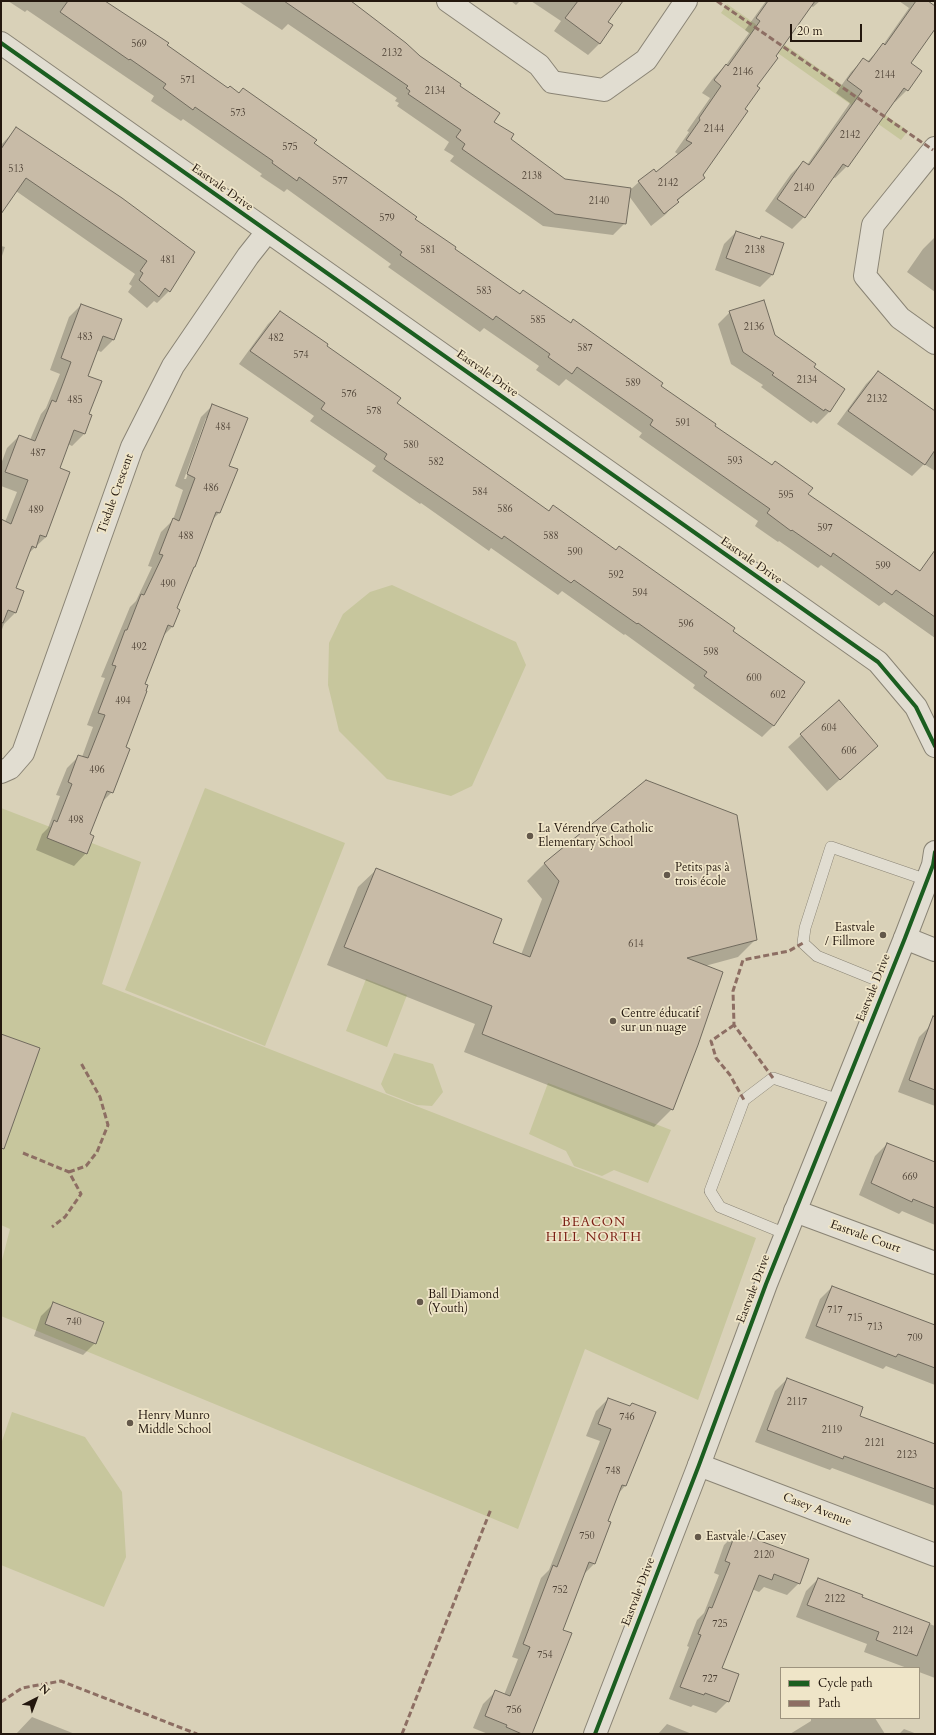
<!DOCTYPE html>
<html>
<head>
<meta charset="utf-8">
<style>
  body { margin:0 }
  #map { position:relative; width:936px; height:1735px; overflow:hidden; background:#d9d1b8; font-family:Cardo,serif }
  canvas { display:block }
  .frame { position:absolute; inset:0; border:2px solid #23170e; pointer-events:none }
  .legend { position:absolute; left:780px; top:1667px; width:140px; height:52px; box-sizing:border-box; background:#efe5c8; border:1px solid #9d937e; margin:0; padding:5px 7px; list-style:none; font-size:12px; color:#23170e }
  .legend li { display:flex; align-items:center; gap:8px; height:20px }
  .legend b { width:20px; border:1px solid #9d937e }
  .north { position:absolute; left:16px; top:1679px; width:40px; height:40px; -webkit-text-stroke:3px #efe5c8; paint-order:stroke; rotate:42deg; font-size:11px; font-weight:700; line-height:16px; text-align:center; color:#23170e }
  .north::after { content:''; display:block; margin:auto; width:14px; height:18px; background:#23170e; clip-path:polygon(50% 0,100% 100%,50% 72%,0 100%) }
  .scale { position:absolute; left:790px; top:24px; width:72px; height:18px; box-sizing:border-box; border:2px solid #23170e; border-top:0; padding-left:5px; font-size:12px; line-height:14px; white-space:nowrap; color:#23170e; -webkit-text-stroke:3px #efe5c8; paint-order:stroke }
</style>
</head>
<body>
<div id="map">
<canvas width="936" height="1735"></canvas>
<div class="frame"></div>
<ul class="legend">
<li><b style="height:5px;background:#1b5e20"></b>Cycle path</li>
<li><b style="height:5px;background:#8d6e63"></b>Path</li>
</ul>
<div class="north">N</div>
<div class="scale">20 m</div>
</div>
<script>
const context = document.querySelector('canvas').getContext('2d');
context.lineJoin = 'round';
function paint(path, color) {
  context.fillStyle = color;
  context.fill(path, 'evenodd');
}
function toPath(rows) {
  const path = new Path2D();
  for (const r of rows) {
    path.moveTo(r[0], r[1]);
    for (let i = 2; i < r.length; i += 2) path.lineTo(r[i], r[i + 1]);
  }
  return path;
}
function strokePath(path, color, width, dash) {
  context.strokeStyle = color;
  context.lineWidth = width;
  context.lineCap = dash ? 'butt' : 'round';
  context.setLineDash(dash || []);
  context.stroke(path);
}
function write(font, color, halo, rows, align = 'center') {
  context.font = font + ' Cardo,serif';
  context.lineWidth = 3.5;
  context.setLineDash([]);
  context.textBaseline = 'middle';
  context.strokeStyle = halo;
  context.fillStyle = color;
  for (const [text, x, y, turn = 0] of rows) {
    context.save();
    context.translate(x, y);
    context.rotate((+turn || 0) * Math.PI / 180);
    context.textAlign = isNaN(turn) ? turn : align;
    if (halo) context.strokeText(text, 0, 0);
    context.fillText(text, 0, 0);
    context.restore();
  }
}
const green = toPath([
  [727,4,908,131,901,140,721,13],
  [392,585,516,642,526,665,472,786,451,796,387,779,339,731,328,685,329,643,343,614,370,592],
  [205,788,345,843,265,1046,125,990],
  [1,808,141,862,102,984,756,1238,698,1400,585,1349,518,1529,1,1316,1,1264,10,1229,1,1225],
  [366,979,407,995,387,1047,346,1031],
  [394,1053,433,1064,443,1092,432,1106,417,1105,386,1093,381,1084],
  [548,1083,671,1130,648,1183,614,1170,602,1176,574,1166,566,1151,529,1134],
  [12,1412,85,1437,122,1492,126,1557,104,1607,1,1565,1,1444]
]);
const shadow = toPath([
  [8,1,104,1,228,89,313,144,453,250,519,295,523,291,570,324,574,320,713,426,771,466,775,462,807,495,920,571,924,567,935,574,935,638,884,602,879,606,821,565,818,568,779,541,778,542,755,526,758,521,639,437,642,433,566,379,559,386,536,370,539,366,484,328,480,332,388,267,391,264,287,189,284,192,260,176,262,174,183,119,181,121,151,101,154,96,27,10,25,12],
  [238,1,349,1,458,86,509,139,564,180,629,191,639,182,656,173,679,155,675,152,689,132,687,131,710,98,702,93,714,77,726,65,749,33,745,30,766,1,820,1,813,7,810,5,775,57,702,175,704,178,677,201,666,214,651,226,629,196,625,223,613,235,543,226,450,161,454,156,444,150,449,142,397,106,399,103,395,101,397,98,288,24,282,30],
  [511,1,520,1,516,5],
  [531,1,622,1,607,22,600,43,588,55,554,31,561,21],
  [899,1,926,1,935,7,935,27,909,63,921,71,907,90,895,102,894,101,847,166,835,178,832,177,804,217,792,229,765,211,791,174,803,162,807,165,850,103,836,93,851,72,863,60,867,62,883,45,909,8],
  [17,128,121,199,169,291,157,303,154,301,147,308,128,292,132,286,129,284,135,274,16,191,1,207,1,145],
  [736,232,759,240,761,237,772,275,760,287,715,270,724,244],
  [935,237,935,292,907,272,923,249],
  [1,246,5,247,1,259],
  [81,305,121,320,113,340,101,352,97,350,87,377,88,415,91,416,84,434,72,446,68,444,58,468,46,537,28,554,15,589,15,613,4,624,1,632,1,524,5,522,17,492,1,486,1,464,7,448,19,436,30,440,41,414,46,408,60,374,50,370,69,317],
  [280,312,396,404,548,511,553,507,615,551,619,547,774,725,762,737,693,688,695,685,625,634,624,635,562,591,558,595,491,548,489,551,421,503,420,504,372,471,376,466,310,421,314,416,239,364,268,324],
  [730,312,775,336,812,368,844,389,829,412,817,424,813,421,811,423,761,387,763,385,731,364,718,324],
  [878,372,935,412,935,471,924,464,912,476,837,424,866,384],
  [213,405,228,466,219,513,212,520,194,567,191,570,176,609,179,610,172,627,162,637,144,685,112,792,101,803,89,835,86,853,74,866,36,850,42,834,48,828,60,796,56,795,67,768,79,756,82,757,93,727,87,725,105,678,101,677,130,607,136,601,152,567,148,566,161,532,173,520,183,490,175,486,201,417],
  [206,418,208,418,186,479,184,479],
  [838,702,877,746,827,791,788,747],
  [545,863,756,939,738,957,705,966,672,1109,654,1127,464,1052,475,1024,327,965,358,887,376,870,491,944,521,955,542,899,527,881],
  [931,1025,935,1027,935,1106,898,1092,919,1037],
  [887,1144,935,1163,935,1225,902,1211,899,1214,859,1195,875,1156],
  [832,1287,932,1325,935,1324,935,1385,886,1366,883,1369,805,1338,820,1299],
  [53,1304,95,1343,83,1355,34,1336,41,1316],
  [787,1379,858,1416,935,1445,935,1506,832,1468,830,1470,755,1442,775,1391],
  [608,1399,629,1407,632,1404,655,1413,625,1486,618,1494,607,1522,610,1523,594,1564,582,1576,562,1630,531,1734,488,1734,473,1728,483,1704,495,1692,504,1695,518,1659,512,1657,541,1578,549,1570,600,1441,586,1436,596,1411],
  [736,1533,799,1583,787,1595,764,1587,759,1592,752,1589,721,1669,728,1701,716,1713,693,1705,691,1707,669,1699,689,1647,687,1646,697,1620,704,1613,719,1575,714,1573,724,1545],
  [818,1579,861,1598,935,1626,935,1678,919,1672,919,1668,907,1668,864,1652,867,1644,796,1617,806,1591],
  [32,1717,75,1734,16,1734],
  [811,1718,875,1718,885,1734,790,1734,811,1721],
  [667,1724,692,1734,658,1734],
  [904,1729,917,1734,899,1734]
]);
const building = toPath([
  [68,1,105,1,169,43,167,45,228,88,230,86,239,93,243,88,317,140,314,143,417,217,415,219,456,247,455,249,520,294,523,290,571,323,573,319,663,383,661,386,716,424,715,426,772,465,775,461,813,488,808,494,920,571,935,550,935,617,896,590,892,595,833,553,831,557,792,530,791,531,767,513,770,509,650,425,653,420,577,367,572,374,548,357,550,354,496,316,493,320,400,255,402,252,299,177,297,181,272,163,273,161,195,107,193,110,163,88,166,84,130,59,129,60,60,12,68,1],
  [284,1,351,1,406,43,420,56,461,84,460,86,500,113,494,122,514,134,511,139,565,179,631,188,626,224,555,214,462,149,465,144,456,137,461,130,408,94,410,91,406,88,408,86,284,1],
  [578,1,623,1,608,22,613,25,600,44,565,18,578,1],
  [768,1,815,1,776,56,778,58,757,86,760,88,745,109,748,111,703,175,705,178,677,200,679,202,664,214,638,181,654,169,656,172,692,143,686,140,700,120,699,118,721,86,714,80,726,64,728,66,760,21,756,18,768,1],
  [916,1,928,1,935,6,935,29,911,63,922,71,908,91,904,88,848,167,843,164,805,218,777,199,803,161,809,165,862,91,847,80,863,58,869,62,883,43,885,45,916,1],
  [16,127,122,198,195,252,170,292,165,288,159,297,139,280,143,273,140,271,147,261,26,178,1,214,1,149,16,127],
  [736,231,760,239,761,236,784,243,773,275,726,258,736,231],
  [764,300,775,335,816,364,814,367,845,389,830,412,825,409,824,411,772,375,774,373,743,352,729,311,764,300],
  [81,304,122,319,114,340,103,336,88,376,102,381,89,414,92,415,85,434,74,430,60,468,70,472,46,537,40,535,36,548,32,546,16,588,24,591,16,613,8,610,3,623,1,622,1,519,11,524,28,480,5,472,19,435,35,441,52,400,56,402,71,362,61,358,81,304],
  [280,311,328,344,327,346,401,398,397,403,549,511,553,505,616,550,619,546,735,628,733,631,805,682,774,726,704,676,707,672,638,623,637,624,574,580,571,583,504,536,502,539,384,459,387,454,321,409,325,403,250,351,280,311],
  [878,371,935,411,935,450,925,465,848,411,878,371],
  [212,404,248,418,229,466,238,469,220,513,216,512,195,567,194,567,177,608,180,610,173,627,168,625,145,684,148,685,146,691,147,691,126,747,130,749,113,793,107,791,90,834,94,836,87,854,47,838,54,820,57,822,72,784,68,782,78,755,88,758,105,715,98,713,116,666,112,665,125,630,127,630,141,594,144,595,163,555,159,554,173,518,179,521,195,478,187,474,212,404],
  [839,700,878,746,840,780,800,734,839,700],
  [646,780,737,815,757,940,687,958,723,972,698,1045,673,1110,482,1034,492,1006,344,947,376,868,502,919,493,943,530,957,559,881,544,863,646,780],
  [933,1016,935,1017,935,1090,909,1080,933,1016],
  [1,1034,40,1048,4,1149,1,1148,1,1034],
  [887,1143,935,1162,935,1208,913,1199,912,1202,871,1183,887,1143],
  [832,1286,935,1325,935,1368,898,1354,896,1357,816,1326,832,1286],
  [53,1302,104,1322,96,1344,45,1324,53,1302],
  [787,1378,863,1407,860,1416,935,1444,935,1489,844,1456,843,1459,767,1430,787,1378],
  [608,1398,630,1406,632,1403,656,1412,626,1486,622,1485,608,1521,611,1522,595,1564,589,1562,563,1630,572,1633,532,1734,522,1734,506,1727,507,1725,485,1716,495,1690,510,1696,530,1647,523,1644,553,1565,557,1567,611,1429,598,1424,608,1398],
  [736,1532,809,1559,800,1584,774,1574,772,1580,759,1575,722,1668,739,1674,729,1702,705,1693,704,1695,680,1687,701,1635,698,1634,709,1607,712,1608,730,1563,725,1561,736,1532],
  [818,1578,863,1595,862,1597,930,1623,917,1656,876,1640,879,1632,807,1605,818,1578]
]);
const service = toPath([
  [886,984,817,956,803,943,805,928,831,847,927,880],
  [786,1234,720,1207,710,1191,744,1100,773,1078,839,1100]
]);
const minor = toPath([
  [448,1,539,65,552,82,604,90,646,60,686,1],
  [935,148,873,225,865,276,900,318,935,343],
  [1,772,10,768,23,753,132,447,173,366,248,256,267,232],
  [905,938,935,950],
  [795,1211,935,1263],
  [699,1465,935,1555]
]);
const tertiary = toPath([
  [1,43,878,662,916,707,935,746],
  [595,1734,699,1465,766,1284,905,938,933,865,935,852]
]);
const quiet = toPath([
  [717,1,933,150],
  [734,1025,711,1041,716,1058,730,1075,744,1100],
  [773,1078,734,1025,733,991,743,960,789,951,803,943],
  [23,1153,69,1172,81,1194,65,1217,52,1227],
  [69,1172,86,1166,97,1152,108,1125,100,1097,81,1063],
  [1,1702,22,1688,61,1681,197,1734],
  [402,1734,491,1509]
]);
const cycleway = toPath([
  [1,43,878,662,916,707,935,746],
  [595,1734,699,1465,766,1284,905,938,933,865,935,852]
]);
const markers = [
  [530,836,4,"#63584a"],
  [667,875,4,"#63584a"],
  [883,935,4,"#63584a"],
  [613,1021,4,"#63584a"],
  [420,1302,4,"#63584a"],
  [130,1423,4,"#63584a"],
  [698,1537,4,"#63584a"]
];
const numberNames = [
  ["569",139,45],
  ["2132",392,54],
  ["2146",743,73],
  ["2144",885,76],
  ["571",188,81],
  ["2134",435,92],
  ["573",238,114],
  ["2144",714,130],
  ["2142",850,136],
  ["575",290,148],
  ["513",16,170],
  ["2138",532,177],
  ["577",340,182],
  ["2142",668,184],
  ["2140",804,189],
  ["2140",599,202],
  ["579",387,219],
  ["581",428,251],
  ["2138",755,251],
  ["481",168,261],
  ["583",484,292],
  ["585",538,321],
  ["2136",754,328],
  ["483",85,338],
  ["482",276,339],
  ["587",585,349],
  ["574",301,356],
  ["2134",807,381],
  ["589",633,384],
  ["576",349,395],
  ["2132",877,400],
  ["485",75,401],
  ["578",374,412],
  ["591",683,424],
  ["484",223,428],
  ["580",411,446],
  ["487",38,454],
  ["593",735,462],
  ["582",436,463],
  ["486",211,489],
  ["584",480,493],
  ["595",786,496],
  ["586",505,510],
  ["489",36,511],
  ["597",825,529],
  ["488",186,537],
  ["588",551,537],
  ["590",575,553],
  ["599",883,567],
  ["592",616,576],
  ["490",168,585],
  ["594",640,594],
  ["596",686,625],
  ["492",139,648],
  ["598",711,653],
  ["600",754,679],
  ["602",778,696],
  ["494",123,702],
  ["604",829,729],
  ["606",849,752],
  ["496",97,771],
  ["498",76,821],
  ["614",636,945],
  ["669",910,1178],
  ["717",835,1311],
  ["715",855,1319],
  ["740",74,1323],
  ["713",875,1328],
  ["709",915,1339],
  ["2117",797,1403],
  ["746",627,1418],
  ["2119",832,1431],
  ["2121",875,1444],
  ["2123",907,1456],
  ["748",613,1472],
  ["750",587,1537],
  ["2120",764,1556],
  ["752",560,1591],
  ["2122",835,1600],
  ["725",720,1625],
  ["2124",903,1632],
  ["754",545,1656],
  ["727",710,1680],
  ["756",514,1711]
];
const streetNames = [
  ["Eastvale Drive",222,188,35],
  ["Eastvale Drive",487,374,35],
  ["Tisdale Crescent",116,494,-70],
  ["Eastvale Drive",751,561,35],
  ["Eastvale Drive",874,988,-68],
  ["Eastvale Court",865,1237,20],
  ["Eastvale Drive",754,1289,-69],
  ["Casey Avenue",817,1510,21],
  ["Eastvale Drive",639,1592,-69]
];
const poiNames = [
  ["La Vérendrye Catholic",538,829],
  ["Elementary School",538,843],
  ["Petits pas à",675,868],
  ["trois école",675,882],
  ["Eastvale",875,928,"right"],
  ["/ Fillmore",875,942,"right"],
  ["Centre éducatif",621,1014],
  ["sur un nuage",621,1028],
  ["Ball Diamond",428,1295],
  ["(Youth)",428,1309],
  ["Henry Munro",138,1416],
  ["Middle School",138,1430],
  ["Eastvale / Casey",706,1537]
];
const neighbourhoodNames = [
  ["BEACON",594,1223],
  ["HILL NORTH",594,1238]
];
paint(green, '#c7c69d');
paint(shadow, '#0003');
paint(building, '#c8bba7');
strokePath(building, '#716b5e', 1);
strokePath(service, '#8a8475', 12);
strokePath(minor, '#8a8475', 24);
strokePath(tertiary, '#8a8475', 24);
strokePath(service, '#e1ddd1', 11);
strokePath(minor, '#e1ddd1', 22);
strokePath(tertiary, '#e1ddd1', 22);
strokePath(quiet, '#8d6e63', 3, [6, 3]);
strokePath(cycleway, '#1b5e20', 4);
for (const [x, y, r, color] of markers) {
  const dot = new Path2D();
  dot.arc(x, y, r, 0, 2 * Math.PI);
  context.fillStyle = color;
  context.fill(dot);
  strokePath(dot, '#efe5c8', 1.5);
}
write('10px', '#4d4135', null, numberNames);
write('12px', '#23170e', '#efe5c8', streetNames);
write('12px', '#23170e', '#efe5c8', poiNames, 'left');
context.letterSpacing = '1px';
write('13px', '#7a1f14', '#efe5c8', neighbourhoodNames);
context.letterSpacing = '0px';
</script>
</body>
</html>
